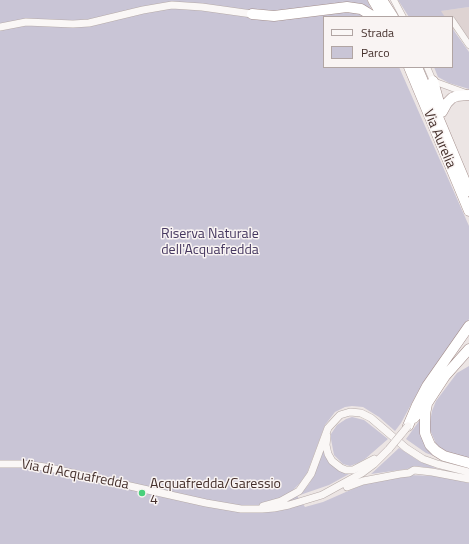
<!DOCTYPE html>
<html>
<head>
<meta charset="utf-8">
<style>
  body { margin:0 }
  #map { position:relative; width:469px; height:544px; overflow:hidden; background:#ece5e4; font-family:"Titillium Web",sans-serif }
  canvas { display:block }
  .legend { position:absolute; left:323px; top:16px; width:130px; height:52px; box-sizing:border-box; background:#f9f4f3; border:1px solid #b1a5a3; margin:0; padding:5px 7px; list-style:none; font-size:12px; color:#442f2b }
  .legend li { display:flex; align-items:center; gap:8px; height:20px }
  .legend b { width:20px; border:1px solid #b1a5a3 }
</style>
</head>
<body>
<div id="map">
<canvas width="469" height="544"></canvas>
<ul class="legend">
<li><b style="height:5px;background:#faf7f6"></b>Strada</li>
<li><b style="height:11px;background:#c9c5d6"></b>Parco</li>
</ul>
</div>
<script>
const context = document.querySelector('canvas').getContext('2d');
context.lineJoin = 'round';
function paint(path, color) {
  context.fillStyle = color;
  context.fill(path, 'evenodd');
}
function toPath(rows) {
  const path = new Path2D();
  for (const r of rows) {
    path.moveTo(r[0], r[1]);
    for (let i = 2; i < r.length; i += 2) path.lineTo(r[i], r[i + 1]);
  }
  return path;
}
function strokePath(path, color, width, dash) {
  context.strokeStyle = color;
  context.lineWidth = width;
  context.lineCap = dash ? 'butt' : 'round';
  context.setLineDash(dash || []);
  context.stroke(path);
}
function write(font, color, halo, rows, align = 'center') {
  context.font = font + ' "Titillium Web",sans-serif';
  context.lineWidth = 3;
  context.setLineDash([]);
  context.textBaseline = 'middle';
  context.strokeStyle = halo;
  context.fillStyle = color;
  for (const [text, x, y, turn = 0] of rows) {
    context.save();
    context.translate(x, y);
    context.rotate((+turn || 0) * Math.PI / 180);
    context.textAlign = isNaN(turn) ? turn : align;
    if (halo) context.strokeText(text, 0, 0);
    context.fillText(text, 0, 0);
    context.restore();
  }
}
const built = toPath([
  [469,7,469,41,459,28,454,31,452,28,452,17,445,17,440,11]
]);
const green = toPath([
  [0,0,367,0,375,17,324,17,324,67,399,67,469,226,469,319,419,390,401,423,395,431,379,417,363,407,352,406,345,407,335,412,325,425,307,473,300,483,293,490,305,507,323,502,371,481,406,475,439,476,469,483,469,544,0,544],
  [398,0,469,0,469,7,441,11,445,17,409,17],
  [452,28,469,52,469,89,449,83,438,77,434,67,452,67],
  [469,366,469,458,453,455,437,446,430,430,430,422,432,411,436,401,457,373],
  [352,417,364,420,388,439,365,459,358,463,350,466,343,464,334,455,331,439,331,434,337,425,346,419],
  [420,420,440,458,426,453,406,439],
  [399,448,419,461,438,469,416,466,407,469,371,474],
  [322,452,324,452,334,467,344,473,349,474,329,485,300,495,309,484,313,477]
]);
const minor = toPath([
  [394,0,403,17],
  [452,20,469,45],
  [427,67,433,81,466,93]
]);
const tertiary = toPath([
  [0,27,26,22,73,24,89,23,143,10,172,5,202,7,252,14],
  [327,436,326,445,328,454,332,461,341,468,346,470,353,470,374,459],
  [0,464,23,464,45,467,206,503,241,509,262,509,274,508,289,505,322,495,362,473,374,464,389,449],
  [347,487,363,481,400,474,409,473,414,470,432,472,469,479],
  [263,506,281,501,299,491,311,474,328,428,340,415,350,412,361,413,371,418,406,448,423,459,437,464,469,472]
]);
const trunk = toPath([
  [373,0,383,17],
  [382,0,393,17],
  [252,14,274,16,347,7,361,9,374,17],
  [409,67,469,211],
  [417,67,469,191],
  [433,81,440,106],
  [442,112,447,103,452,98,457,96,469,95],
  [427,404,425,414,425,433,430,445,436,451,444,456,469,463],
  [414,418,428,402,445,376,469,349],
  [408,426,417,405,427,386,469,326]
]);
const tertiaryBridge = toPath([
  [389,449,408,426]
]);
const markers = [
  [142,493,4,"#49d07c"]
];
const streetNames = [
  ["Via Aurelia",439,139,67],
  ["Via di Acquafredda",75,475,11]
];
const parkNames = [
  ["Riserva Naturale",210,235],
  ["dell'Acquafredda",210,251]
];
const poiNames = [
  ["Acquafredda/Garessio",150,485],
  ["4",150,501]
];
paint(built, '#ded3d2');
paint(green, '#c9c5d6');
strokePath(minor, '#b6aba9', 7);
strokePath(tertiary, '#b6aba9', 8);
strokePath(trunk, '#a38e8b', 11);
strokePath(minor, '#faf7f6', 6);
strokePath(tertiary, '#faf7f6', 7);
strokePath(trunk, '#fff', 10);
strokePath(tertiaryBridge, '#b6aba9', 8, []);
strokePath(tertiaryBridge, '#faf7f6', 7);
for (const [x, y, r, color] of markers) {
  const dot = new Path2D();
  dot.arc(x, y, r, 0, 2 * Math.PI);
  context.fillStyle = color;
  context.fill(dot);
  strokePath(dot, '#f9f4f3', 1.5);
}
write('14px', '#442f2b', '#f9f4f3', streetNames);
write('14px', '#463860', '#f9f4f3', parkNames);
write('14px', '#442f2b', '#f9f4f3', poiNames, 'left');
</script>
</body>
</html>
